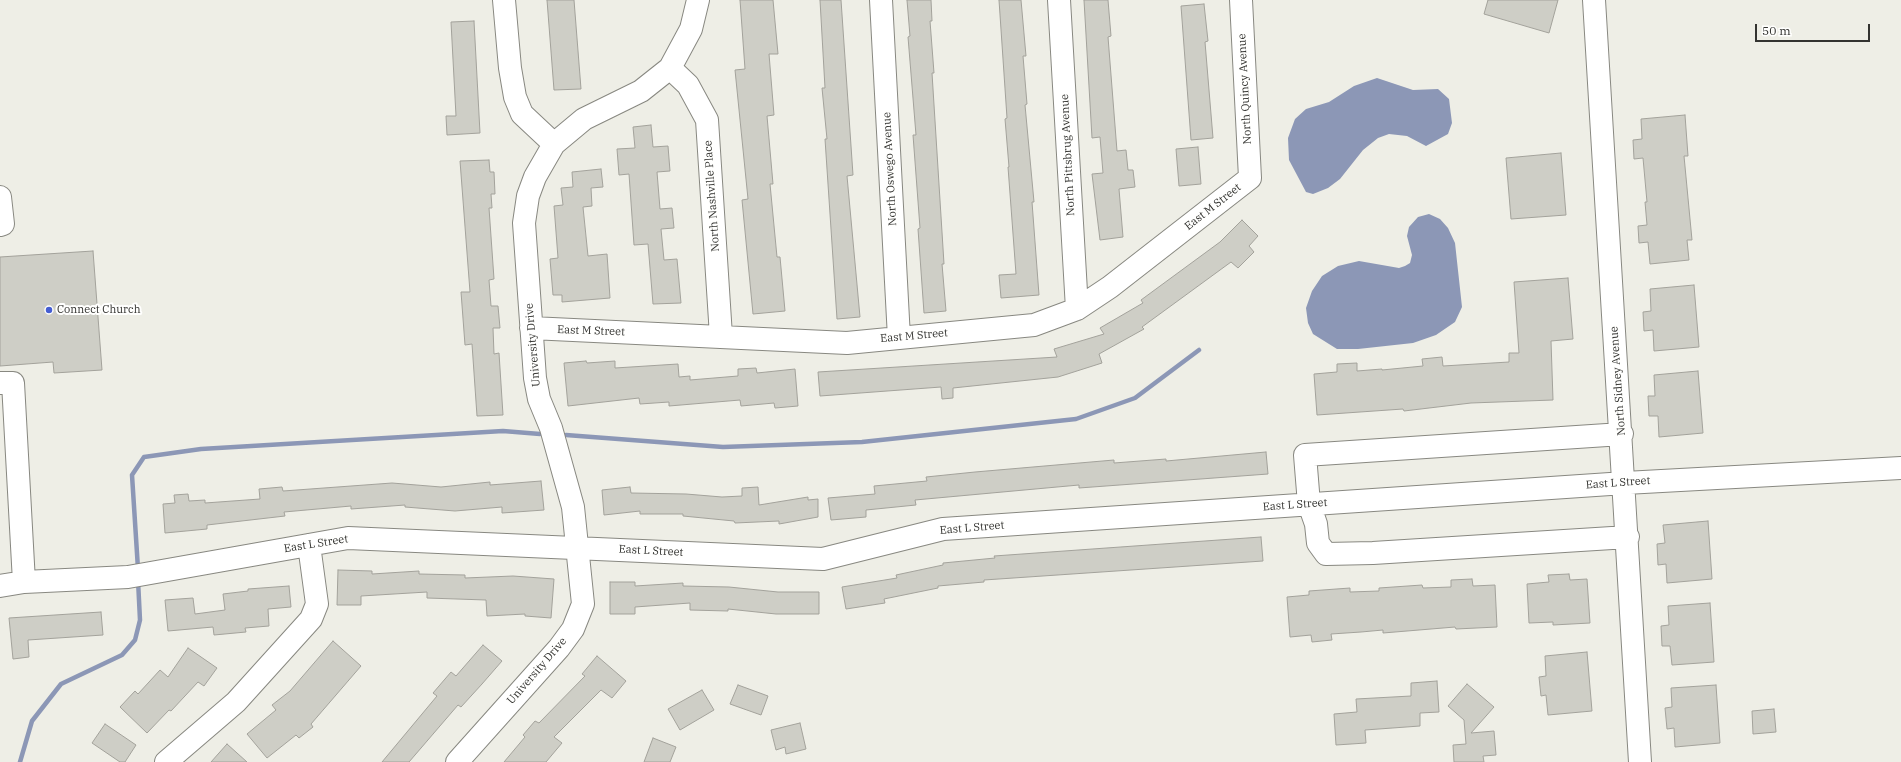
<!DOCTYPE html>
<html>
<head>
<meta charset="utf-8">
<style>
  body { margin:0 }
  #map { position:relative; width:1901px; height:762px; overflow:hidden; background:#eeeee6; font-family:"IBM Plex Serif",serif }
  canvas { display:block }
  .scale { position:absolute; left:1755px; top:24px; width:115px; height:18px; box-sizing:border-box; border:2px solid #333330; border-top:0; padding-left:5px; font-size:12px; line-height:14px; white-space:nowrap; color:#333330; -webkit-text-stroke:3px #fffffe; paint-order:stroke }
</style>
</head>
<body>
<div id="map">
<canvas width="1901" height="762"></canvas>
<div class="scale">50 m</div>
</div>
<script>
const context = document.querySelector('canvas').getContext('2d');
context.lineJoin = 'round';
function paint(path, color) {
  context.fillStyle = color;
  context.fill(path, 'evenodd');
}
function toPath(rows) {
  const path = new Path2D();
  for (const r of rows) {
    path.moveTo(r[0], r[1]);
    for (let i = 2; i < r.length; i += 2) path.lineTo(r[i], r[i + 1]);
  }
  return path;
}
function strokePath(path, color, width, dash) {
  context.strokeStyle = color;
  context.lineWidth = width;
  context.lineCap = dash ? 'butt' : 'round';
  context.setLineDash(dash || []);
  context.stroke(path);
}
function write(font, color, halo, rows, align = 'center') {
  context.font = font + ' "IBM Plex Serif",serif';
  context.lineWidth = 4;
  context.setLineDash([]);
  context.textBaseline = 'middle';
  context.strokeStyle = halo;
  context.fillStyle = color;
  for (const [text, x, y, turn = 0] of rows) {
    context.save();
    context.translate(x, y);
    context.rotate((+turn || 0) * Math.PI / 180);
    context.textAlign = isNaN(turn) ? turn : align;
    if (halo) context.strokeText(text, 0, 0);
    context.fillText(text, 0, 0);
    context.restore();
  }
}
const water = toPath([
  [1377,78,1413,90,1438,89,1449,99,1452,123,1448,134,1426,146,1407,136,1389,134,1378,138,1363,150,1340,179,1328,188,1313,194,1306,192,1289,160,1288,138,1295,119,1306,109,1329,102,1354,86],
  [1429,214,1440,219,1448,228,1455,243,1462,307,1455,322,1436,335,1413,343,1358,349,1337,349,1313,334,1308,323,1306,308,1312,291,1322,276,1338,266,1359,261,1399,268,1405,266,1410,263,1412,255,1407,236,1409,227,1418,217]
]);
const stream = toPath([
  [566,435,723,447,862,442,1076,419,1135,398,1199,350],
  [138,569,132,475,144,457,201,449,503,431,540,434],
  [20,762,32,721,61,684,122,655,135,640,140,620,138,580]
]);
const building = toPath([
  [547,0,574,0,581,89,554,90,547,0],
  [740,0,773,0,778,54,769,54,774,115,767,116,773,184,770,184,777,257,780,257,785,311,753,314,742,200,748,199,735,70,745,69,740,0],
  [820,0,841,0,853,175,847,176,860,317,837,319,825,139,827,139,822,88,825,88,820,0],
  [907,0,931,0,932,21,930,21,934,73,932,73,944,264,942,264,946,311,924,313,918,229,920,228,913,135,916,135,908,37,910,36,907,0],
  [999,0,1021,0,1026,56,1023,56,1027,104,1025,105,1034,202,1032,202,1039,295,1001,298,999,275,1016,274,1008,167,1009,167,1005,119,1007,118,999,0],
  [1084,0,1108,0,1111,36,1108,37,1117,151,1126,150,1128,170,1133,170,1135,187,1119,189,1123,237,1100,240,1092,174,1103,173,1100,137,1092,138,1084,0],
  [1488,0,1558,0,1549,33,1484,14,1488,0],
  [1204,4,1208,41,1205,42,1213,138,1191,140,1181,6,1204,4],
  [474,21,480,133,447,135,446,116,456,116,451,22,474,21],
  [1685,115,1688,156,1684,156,1692,240,1687,240,1689,260,1650,264,1648,242,1639,243,1638,226,1647,225,1645,202,1647,202,1643,158,1634,159,1633,140,1642,139,1641,119,1685,115],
  [651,125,653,147,668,146,670,171,657,172,660,209,672,208,674,228,661,229,664,260,677,259,681,303,653,304,648,244,634,245,629,174,619,175,617,149,635,148,633,127,651,125],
  [1198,147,1201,184,1179,186,1176,149,1198,147],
  [1561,153,1566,215,1511,219,1506,158,1561,153],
  [489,160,490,172,494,172,495,194,491,194,492,208,489,208,494,279,489,280,491,306,498,306,500,328,493,328,494,354,499,353,503,415,477,416,472,344,465,345,461,292,470,292,460,161,489,160],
  [601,169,603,187,591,188,592,206,583,207,588,256,607,254,610,298,562,302,562,295,553,295,550,259,558,258,554,206,563,205,561,188,573,187,572,172,601,169],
  [1242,220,1258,236,1249,246,1254,252,1238,268,1231,262,1142,327,1144,329,1099,354,1102,363,1058,377,953,388,953,398,942,399,941,387,820,396,818,372,1057,357,1054,349,1104,334,1100,328,1143,303,1141,300,1220,242,1242,220],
  [93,251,102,370,54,373,53,362,0,366,0,257,93,251],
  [1568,278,1573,339,1551,341,1553,400,1471,403,1404,411,1403,409,1317,415,1314,374,1337,372,1337,364,1357,363,1357,371,1382,369,1382,370,1423,366,1422,359,1442,357,1443,366,1509,362,1509,353,1519,353,1514,282,1568,278],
  [1694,285,1699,347,1654,351,1653,330,1644,331,1643,312,1651,311,1650,289,1694,285],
  [586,361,587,363,615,361,615,368,678,364,679,377,690,376,690,380,738,376,738,369,756,368,757,373,795,369,798,406,775,408,774,403,741,406,740,400,669,406,669,402,640,404,639,398,568,406,564,363,586,361],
  [1698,371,1703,433,1659,437,1658,416,1649,416,1648,396,1655,396,1654,375,1698,371],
  [1266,452,1268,474,1079,488,1079,485,915,500,916,505,866,510,866,517,831,520,828,498,875,494,874,486,927,481,926,477,975,472,1114,460,1114,463,1166,459,1166,461,1266,452],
  [541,481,544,510,502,513,502,507,455,511,405,507,405,505,351,509,351,506,284,512,285,516,207,525,207,529,165,533,163,504,175,503,174,495,188,494,189,501,205,500,205,503,260,499,259,489,282,487,283,491,392,483,441,487,490,482,490,485,541,481],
  [630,487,631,493,686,494,722,497,742,496,742,488,758,487,759,505,808,497,808,500,818,499,818,517,779,524,779,521,735,523,734,521,683,516,683,514,640,514,640,511,604,515,602,490,630,487],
  [1708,521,1712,579,1667,583,1666,564,1658,565,1657,544,1665,543,1663,525,1708,521],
  [1261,537,1263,561,984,580,984,582,938,586,938,588,884,599,885,603,846,609,842,587,897,578,896,575,943,565,943,563,995,558,994,556,1261,537],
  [338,570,372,571,372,574,419,571,419,574,465,575,465,578,513,576,554,579,551,618,525,616,525,614,487,616,486,600,427,598,427,592,361,596,361,605,337,605,338,570],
  [1569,574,1570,580,1587,579,1590,623,1553,625,1553,622,1529,623,1527,584,1549,582,1548,575,1569,574],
  [1472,579,1473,586,1495,585,1497,627,1456,629,1455,627,1383,633,1383,630,1361,632,1331,634,1332,640,1312,642,1311,635,1290,637,1287,597,1309,595,1309,591,1350,588,1350,592,1379,591,1379,588,1422,585,1423,588,1451,587,1451,580,1472,579],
  [610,582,635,582,635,586,683,583,683,586,729,587,778,592,819,592,819,614,776,614,728,609,728,611,690,610,690,603,635,607,635,614,610,614,610,582],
  [289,586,291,607,268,609,269,626,245,628,246,632,214,635,213,627,168,631,165,600,193,598,195,614,225,610,223,594,248,591,248,589,289,586],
  [1710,603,1714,662,1672,665,1670,646,1662,646,1661,626,1669,625,1668,606,1710,603],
  [101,612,103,635,28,640,29,657,13,659,9,618,101,612],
  [333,641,361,666,311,724,313,727,299,738,296,735,267,758,247,734,276,710,272,705,290,691,333,641],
  [483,645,502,661,482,684,461,707,458,705,409,762,382,762,437,696,433,693,451,672,456,676,483,645],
  [188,648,217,668,204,686,198,682,171,711,169,710,147,733,120,707,135,691,138,694,160,670,168,677,188,648],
  [1587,652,1592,711,1548,715,1546,695,1541,696,1539,677,1546,676,1545,656,1587,652],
  [597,656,626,681,612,698,601,690,554,737,562,743,546,762,504,762,525,737,523,735,535,721,539,723,585,676,582,674,597,656],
  [1437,681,1439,712,1420,713,1420,726,1365,730,1366,743,1336,745,1334,714,1357,712,1356,699,1411,696,1411,683,1437,681],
  [1467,684,1494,707,1471,733,1494,731,1496,755,1483,756,1484,762,1454,762,1453,745,1466,744,1464,720,1448,706,1467,684],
  [738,685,768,696,761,715,730,704,738,685],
  [1716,685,1720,743,1675,747,1674,728,1667,729,1665,708,1672,707,1671,688,1716,685],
  [702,690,714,710,680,730,668,709,702,690],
  [1774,709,1776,732,1753,734,1752,711,1774,709],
  [800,723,806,749,786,754,785,747,776,750,771,730,800,723],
  [105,724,136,745,125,762,120,762,92,743,105,724],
  [653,738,676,747,670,762,644,762,653,738],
  [227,744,247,762,211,762,227,744]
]);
const minor = toPath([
  [504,0,510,68,515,97,522,114,554,144],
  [881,0,899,338],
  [1059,0,1077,309],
  [1594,0,1640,762],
  [670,68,688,85,707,120,721,336],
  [0,197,3,224,0,225],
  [531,328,847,343,1034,325,1077,309,1110,287,1250,178,1241,0],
  [0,383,13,383,24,582],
  [1622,434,1305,455,1309,504,1316,524,1318,543,1326,554,1373,553,1628,537],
  [0,586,24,582,128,577,348,538,823,559,943,529,1625,483,1901,468],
  [166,762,236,702,311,619,317,604,309,545],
  [457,762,559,648,573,629,583,604,573,507,551,428,539,399,535,378,524,223,528,196,535,177,554,144,584,119,641,91,670,68,691,29,698,0]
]);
const markers = [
  [49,310,4,"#455ed2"]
];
const streetNames = [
  ["North Quincy Avenue",1245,89,-93],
  ["North Pittsbrug Avenue",1068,155,-93],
  ["North Oswego Avenue",890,169,-93],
  ["North Nashville Place",712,196,-94],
  ["East M Street",1213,207,-38],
  ["East M Street",591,331,2],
  ["East M Street",914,336,-5],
  ["University Drive",533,345,-95],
  ["North Sidney Avenue",1618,381,-94],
  ["East L Street",1618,483,-4],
  ["East L Street",1295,505,-4],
  ["East L Street",972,528,-5],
  ["East L Street",316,544,-9],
  ["East L Street",651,551,3],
  ["University Drive",537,671,-49]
];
const poiNames = [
  ["Connect Church",57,310]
];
paint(water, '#8c97b6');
strokePath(stream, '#8c97b6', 4.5);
paint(building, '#cecec6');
strokePath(building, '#a3a29b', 1);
strokePath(minor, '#888881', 24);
strokePath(minor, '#fff', 22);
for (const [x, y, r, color] of markers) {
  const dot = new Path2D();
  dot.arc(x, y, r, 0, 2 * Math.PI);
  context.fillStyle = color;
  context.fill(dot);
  strokePath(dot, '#fffffe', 1.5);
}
write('11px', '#333330', '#fffffe', streetNames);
write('11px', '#333330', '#fffffe', poiNames, 'left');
</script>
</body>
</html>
